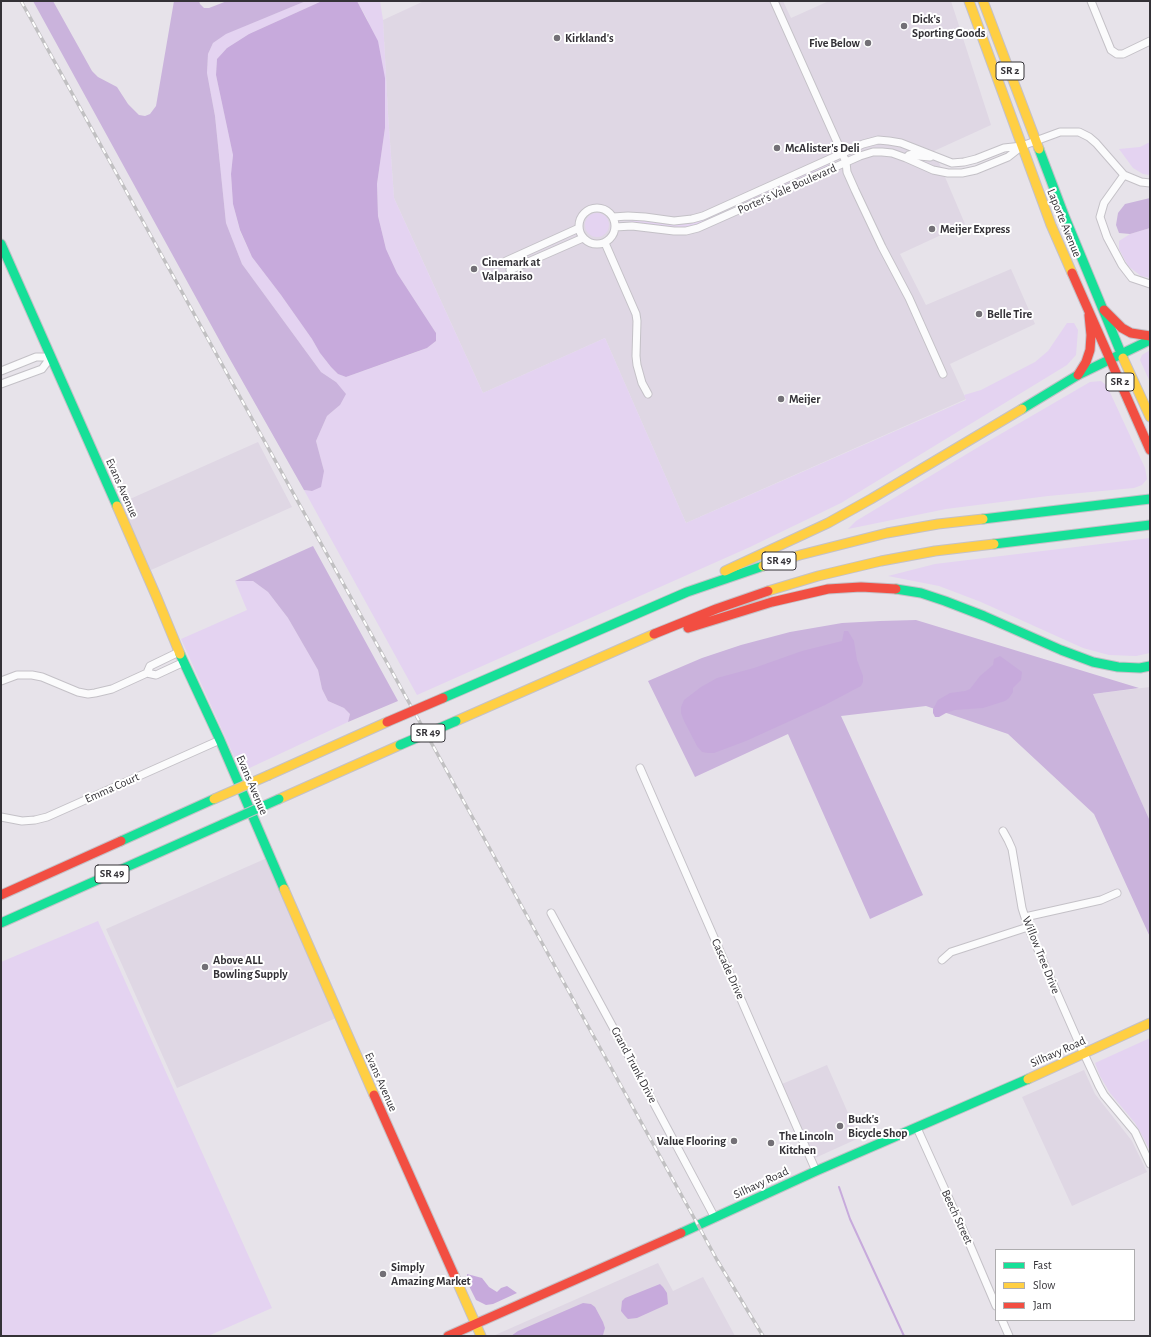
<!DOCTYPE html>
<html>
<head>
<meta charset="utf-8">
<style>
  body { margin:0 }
  #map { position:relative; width:1151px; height:1337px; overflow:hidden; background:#e7e3ea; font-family:"Alegreya Sans",sans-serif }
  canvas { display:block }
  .frame { position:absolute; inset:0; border:2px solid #343237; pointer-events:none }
  .legend { position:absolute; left:995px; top:1249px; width:140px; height:72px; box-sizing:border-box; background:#fff; border:1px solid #aeadaf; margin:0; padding:5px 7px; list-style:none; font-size:12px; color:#343237 }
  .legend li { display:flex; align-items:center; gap:8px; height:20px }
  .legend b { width:20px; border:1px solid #aeadaf }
</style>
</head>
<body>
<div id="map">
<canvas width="1151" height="1337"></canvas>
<div class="frame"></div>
<ul class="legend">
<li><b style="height:5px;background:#16e098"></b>Fast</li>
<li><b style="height:5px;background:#ffcf43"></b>Slow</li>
<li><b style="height:5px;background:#f24e42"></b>Jam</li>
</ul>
</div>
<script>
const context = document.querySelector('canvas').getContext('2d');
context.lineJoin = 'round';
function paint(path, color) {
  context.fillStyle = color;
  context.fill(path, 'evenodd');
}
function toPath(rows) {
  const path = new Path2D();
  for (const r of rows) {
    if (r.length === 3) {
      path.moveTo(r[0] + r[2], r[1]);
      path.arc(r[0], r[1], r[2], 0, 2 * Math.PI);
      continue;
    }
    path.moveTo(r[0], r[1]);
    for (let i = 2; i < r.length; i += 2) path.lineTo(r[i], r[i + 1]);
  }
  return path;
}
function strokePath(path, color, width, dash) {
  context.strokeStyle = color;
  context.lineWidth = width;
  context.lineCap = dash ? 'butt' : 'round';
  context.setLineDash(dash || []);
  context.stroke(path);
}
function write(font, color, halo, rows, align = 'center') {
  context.font = font + ' "Alegreya Sans",sans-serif';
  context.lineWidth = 4;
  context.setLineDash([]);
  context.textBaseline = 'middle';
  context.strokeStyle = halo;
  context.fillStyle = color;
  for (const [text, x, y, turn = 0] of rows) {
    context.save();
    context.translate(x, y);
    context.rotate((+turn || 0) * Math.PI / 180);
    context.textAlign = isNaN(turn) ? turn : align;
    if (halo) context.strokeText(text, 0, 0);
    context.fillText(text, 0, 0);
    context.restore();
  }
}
const built = toPath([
  [424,1,783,1,791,18,829,1,951,1,991,125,934,151,965,224,900,254,926,305,1011,269,1035,324,950,364,966,399,686,523,605,338,483,393,394,198,388,114,383,20],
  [258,442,292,507,151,570,121,503],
  [1150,687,1150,821,1093,694],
  [267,858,336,1018,177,1088,106,929],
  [827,1065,859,1138,815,1158,782,1084],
  [1084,1070,1095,1094,1132,1141,1147,1172,1072,1206,1022,1097],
  [658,1263,673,1291,703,1277,735,1336,493,1336]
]);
const green = toPath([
  [306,1,322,1,249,34,227,48,217,59,216,75,233,155,231,174,233,204,240,231,252,257,281,295,312,339,320,353,331,367,338,374,346,377,414,353,427,348,436,341,436,333,397,273,386,249,378,216,377,184,385,128,385,78,367,19,357,1,380,1,383,20,388,114,394,198,483,393,605,338,686,523,966,400,964,395,981,390,1035,362,1048,351,1067,323,1074,323,1078,330,1076,355,1067,365,841,503,750,547,417,695,304,490,312,491,324,471,316,441,327,416,340,405,336,382,321,372,242,264,226,223,215,116,207,73,208,54,213,43,225,34],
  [1150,142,1150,175,1143,174,1133,168,1119,149,1140,147],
  [827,164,829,165,828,167,745,203,745,201],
  [721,212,722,214,710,220,687,227,663,227,641,223,630,223,630,220,648,221,668,225,690,224,703,220],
  [597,225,12],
  [1150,228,1150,278,1141,276,1128,266,1119,249,1119,241,1130,234],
  [1150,350,1150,382,1140,360,1142,355],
  [1101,381,1107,386,1145,468,1147,479,1142,485,1134,488,1048,496,946,509,848,529,856,521,980,446,1090,382],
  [1150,538,1150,653,1136,656,1109,655,1083,648,981,602,939,586,888,576,935,564],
  [235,581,253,581,268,592,288,618,318,670,322,689,328,701,344,708,350,714,348,722,241,772,181,639,247,610],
  [98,921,272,1308,208,1336,1,1336,1,962],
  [1150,1038,1150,1151,1143,1137,1135,1123,1110,1093,1100,1076,1095,1063]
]);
const forest = toPath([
  [33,1,53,1,92,71,98,77,117,87,128,104,139,115,145,116,150,114,156,106,174,1,199,1,200,4,204,8,209,8,227,1,306,1,226,34,213,43,208,54,207,73,215,116,226,223,242,264,321,372,336,382,346,394,340,405,327,416,316,441,324,471,321,487,312,491,304,490,227,354],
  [1150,198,1150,228,1130,234,1119,233,1116,225,1118,213,1125,204],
  [313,546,398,701,348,722,350,714,344,708,328,701,322,689,318,670,288,618,268,592,253,581,235,581],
  [916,620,1139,688,1093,694,1150,821,1150,937,1094,814,1008,734,926,706,841,716,923,895,870,919,788,734,695,777,648,681,702,658,741,645,790,632,842,623,880,621]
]);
const water = toPath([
  [322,1,357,1,378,41,385,78,385,128,377,184,378,216,386,249,397,273,436,333,436,341,427,348,346,377,338,374,331,367,320,353,312,339,281,295,252,257,240,230,233,204,231,174,233,155,216,75,217,59,227,48,249,34],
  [844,631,848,631,854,641,857,660,863,676,863,682,861,686,825,705,746,741,714,753,708,753,702,752,697,746,684,721,681,713,681,707,684,700,701,687,717,678,754,668,802,651,842,641],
  [1000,656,1022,672,1021,680,1013,688,1013,692,1009,698,1005,701,983,708,955,710,946,713,939,717,935,717,933,713,933,709,938,700,950,693,965,691,970,689,980,676,993,665,994,659],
  [467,1274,482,1278,489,1287,497,1292,501,1288,507,1286,517,1293,493,1304,486,1305,476,1300,467,1282],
  [660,1284,663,1287,667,1293,668,1304,637,1318,628,1319,625,1316,621,1311,622,1301,625,1298],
  [583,1303,591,1304,595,1307,603,1322,605,1328,603,1335,600,1336,511,1336,518,1331]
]);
const stream = toPath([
  [839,1187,850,1219,904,1336]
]);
const street = toPath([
  [774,1,842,153,846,162,847,172,855,190,882,247,909,298,943,374],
  [1091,1,1111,50,1117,54,1123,54,1150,41],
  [906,158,909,155,913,154,919,156,930,157],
  [1124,175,1104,203,1100,217,1107,237,1122,265,1132,278,1150,284],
  [597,226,18],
  [613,217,628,216,645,217,674,221,692,219,703,216,863,144,878,140,889,141,901,143,952,163,964,162,976,159,1004,148,1022,146,1060,132,1079,132,1089,137,1096,143,1124,175,1141,182,1150,183],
  [615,227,632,226,674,231,686,231,698,228,860,156,873,152,882,152,892,153,906,158,933,170,948,173,962,173,976,170,1008,157,1022,146],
  [605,243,636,314,637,321,636,356,637,365,642,383,648,394],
  [506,261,579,228],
  [510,270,583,238],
  [1,371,36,357,51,357],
  [1,384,42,369,51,357],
  [147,673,150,666,179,652],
  [1,681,17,675,32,675,42,677,78,692,88,694,95,693,112,689,147,673,156,675,184,662],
  [640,768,816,1171],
  [1,817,22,821,35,820,47,817,220,740],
  [1003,831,1008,840,1012,849,1022,908,1028,927,1079,1043,1099,1086,1104,1095,1135,1132,1150,1164],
  [551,913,634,1066,715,1218],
  [1025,917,1101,900,1117,893],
  [942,960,951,952,1028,927],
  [917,1128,970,1245,996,1306],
  [1002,1320,1009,1336]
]);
const fast = toPath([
  [1039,149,1064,215,1123,358],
  [1,244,117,506],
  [1022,409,1078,375,1150,340],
  [983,519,1150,499],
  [994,544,1150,525],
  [896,589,921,593,945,601,984,616,1061,650,1093,662,1118,667,1140,668,1150,666],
  [180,654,220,740,284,889],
  [443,698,687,592,763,566],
  [121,841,214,799],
  [1,923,223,824],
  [681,1233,816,1171,1028,1079]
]);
const slow = toPath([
  [969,1,1051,225,1072,273],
  [983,1,1039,149],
  [1123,358,1150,417],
  [117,506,157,598,180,654],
  [763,566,800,555,887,533,938,524,983,519],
  [725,571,828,523,871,499,1022,409],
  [768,591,818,576,881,561,935,551,994,544],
  [456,721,654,634],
  [269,775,387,722],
  [279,799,400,745],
  [284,889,374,1095],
  [1028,1079,1150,1023],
  [454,1275,481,1336]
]);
const jam = toPath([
  [1072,273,1150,450],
  [1104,310,1122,328,1131,333,1150,336],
  [1078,375,1086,362,1090,350,1091,335,1089,315],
  [688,628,772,602,828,589,861,587,896,589],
  [654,634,716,609,768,591],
  [1,895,121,841],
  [374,1095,454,1275],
  [448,1336,681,1233]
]);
const rail = toPath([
  [21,1,698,1225,717,1260,763,1336]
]);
const fastBridge = toPath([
  [400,745,456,721],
  [223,824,279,799]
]);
const slowBridge = toPath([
  [214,799,269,775]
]);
const jamBridge = toPath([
  [387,722,443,698]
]);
const markers = [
  [904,26,4,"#737076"],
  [557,38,4,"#737076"],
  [868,43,4,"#737076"],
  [777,148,4,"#737076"],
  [932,229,4,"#737076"],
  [474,269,4,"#737076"],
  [979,314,4,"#737076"],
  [781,399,4,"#737076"],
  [205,967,4,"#737076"],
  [840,1126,4,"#737076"],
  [734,1141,4,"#737076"],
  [771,1143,4,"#737076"],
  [383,1274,4,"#737076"]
];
const shields = [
  [1010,71,28],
  [1120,382,28],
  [779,561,34],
  [428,733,34],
  [112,874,34]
];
const shieldNames = [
  ["SR 2",1010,71],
  ["SR 2",1120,382],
  ["SR 49",779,561],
  ["SR 49",428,733],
  ["SR 49",112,874]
];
const poiNames = [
  ["Dick's",912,19],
  ["Sporting Goods",912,33],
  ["Kirkland's",565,38],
  ["Five Below",860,43,"right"],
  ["McAlister's Deli",785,148],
  ["Meijer Express",940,229],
  ["Cinemark at",482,262],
  ["Valparaiso",482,276],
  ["Belle Tire",987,314],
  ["Meijer",789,399],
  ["Above ALL",213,960],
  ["Bowling Supply",213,974],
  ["Buck's",848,1119],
  ["Bicycle Shop",848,1133],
  ["The Lincoln",779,1136],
  ["Kitchen",779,1150],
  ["Value Flooring",726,1141,"right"],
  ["Simply",391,1267],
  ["Amazing Market",391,1281]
];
const streetNames = [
  ["Porter's Vale Boulevard",787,189,-24],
  ["Laporte Avenue",1064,223,68],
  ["Evans Avenue",122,488,66],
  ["Evans Avenue",252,785,67],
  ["Emma Court",112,788,-24],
  ["Willow Tree Drive",1041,955,68],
  ["Cascade Drive",728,969,66],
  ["Silhavy Road",1058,1052,-24],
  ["Grand Trunk Drive",634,1065,62],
  ["Evans Avenue",381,1082,66],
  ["Silhavy Road",761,1183,-25],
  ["Beech Street",957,1217,65]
];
paint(built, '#dfd7e4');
paint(green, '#e4d3f1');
paint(forest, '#cab3dc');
paint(water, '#c7aadc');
strokePath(stream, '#c7aadc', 2);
strokePath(street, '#c4c1c7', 9);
strokePath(fast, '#c4c1c7', 11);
strokePath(slow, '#c4c1c7', 11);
strokePath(jam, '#c4c1c7', 11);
strokePath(street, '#fbfbfc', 7);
strokePath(fast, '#16e098', 9);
strokePath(slow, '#ffcf43', 9);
strokePath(jam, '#f24e42', 9);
strokePath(rail, '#c1c0c2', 3.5);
strokePath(rail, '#fff', 2, [6]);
strokePath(fastBridge, '#c2c0c4', 11, []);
strokePath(slowBridge, '#c2c0c4', 11, []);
strokePath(jamBridge, '#c2c0c4', 11, []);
strokePath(fastBridge, '#16e098', 9);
strokePath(slowBridge, '#ffcf43', 9);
strokePath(jamBridge, '#f24e42', 9);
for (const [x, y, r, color] of markers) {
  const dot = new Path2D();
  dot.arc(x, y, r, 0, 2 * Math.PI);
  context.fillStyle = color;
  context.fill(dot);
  strokePath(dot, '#fff', 1.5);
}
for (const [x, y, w] of shields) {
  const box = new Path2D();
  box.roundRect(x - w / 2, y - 9, w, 18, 3);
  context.fillStyle = '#fff';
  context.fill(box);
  strokePath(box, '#343237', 1);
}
write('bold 11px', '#343237', null, shieldNames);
write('bold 12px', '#343237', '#fff', poiNames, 'left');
write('12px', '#343237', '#fff', streetNames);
</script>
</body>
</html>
